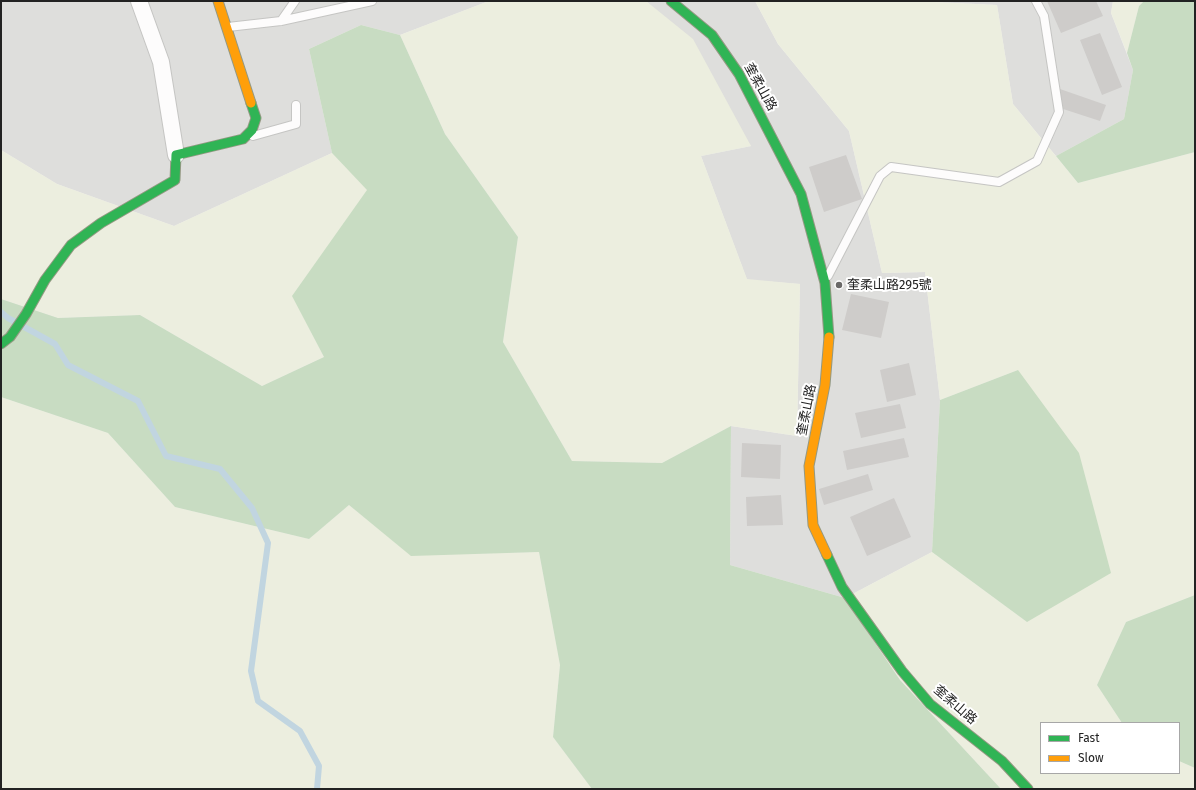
<!DOCTYPE html>
<html>
<head>
<meta charset="utf-8">
<style>
  body { margin:0 }
  #map { position:relative; width:1196px; height:790px; overflow:hidden; background:#efeeeb; font-family:"Fira Sans",sans-serif }
  canvas { display:block }
  .frame { position:absolute; inset:0; border:2px solid #222; pointer-events:none }
  .legend { position:absolute; left:1040px; top:722px; width:140px; height:52px; box-sizing:border-box; background:#fff; border:1px solid #a7a7a7; margin:0; padding:5px 7px; list-style:none; font-size:12px; color:#222 }
  .legend li { display:flex; align-items:center; gap:8px; height:20px }
  .legend b { width:20px; border:1px solid #a7a7a7 }
</style>
</head>
<body>
<div id="map">
<canvas width="1196" height="790"></canvas>
<div class="frame"></div>
<ul class="legend">
<li><b style="height:5px;background:#30b455"></b>Fast</li>
<li><b style="height:5px;background:#ff9f0a"></b>Slow</li>
</ul>
</div>
<script>
const context = document.querySelector('canvas').getContext('2d');
context.lineJoin = 'round';
function paint(path, color) {
  context.fillStyle = color;
  context.fill(path, 'evenodd');
}
function toPath(rows) {
  const path = new Path2D();
  for (const r of rows) {
    path.moveTo(r[0], r[1]);
    for (let i = 2; i < r.length; i += 2) path.lineTo(r[i], r[i + 1]);
  }
  return path;
}
function strokePath(path, color, width, dash) {
  context.strokeStyle = color;
  context.lineWidth = width;
  context.lineCap = dash ? 'butt' : 'round';
  context.setLineDash(dash || []);
  context.stroke(path);
}
function write(font, color, halo, rows, align = 'center') {
  context.font = font + ' "Fira Sans","Noto Sans TC",sans-serif';
  context.lineWidth = 4;
  context.setLineDash([]);
  context.textBaseline = 'middle';
  context.strokeStyle = halo;
  context.fillStyle = color;
  for (const [text, x, y, turn = 0] of rows) {
    context.save();
    context.translate(x, y);
    context.rotate((+turn || 0) * Math.PI / 180);
    context.textAlign = isNaN(turn) ? turn : align;
    if (halo) context.strokeText(text, 0, 0);
    context.fillText(text, 0, 0);
    context.restore();
  }
}
const residential = toPath([
  [1,1,489,1,400,35,361,25,309,49,332,153,174,226,57,184,1,150],
  [646,1,755,1,778,44,849,131,882,273,925,272,940,400,932,552,845,598,730,565,731,426,797,436,800,284,747,280,701,156,751,146],
  [913,1,1113,1,1111,13,1133,70,1124,119,1056,156,1013,104,997,5]
]);
const farmland = toPath([
  [489,1,646,1,693,39,751,146,701,156,747,279,800,284,797,436,731,426,662,463,572,461,503,342,518,237,445,134,400,35],
  [755,1,913,1,997,5,1013,104,1078,183,1195,152,1195,595,1126,622,1097,685,1122,723,1041,723,1041,773,1179,773,1179,761,1195,768,1195,789,1001,789,900,680,845,598,932,552,1027,622,1018,370,940,400,925,272,882,273,849,131,778,44],
  [1113,1,1144,1,1139,6,1127,53,1111,13],
  [1,150,57,184,174,226,332,153,368,190,293,296,324,357,262,386,140,315,58,318,1,299],
  [1,397,108,433,175,507,309,539,349,505,411,555,539,552,560,665,553,737,592,789,1,789]
]);
const forest = toPath([
  [1144,1,1195,1,1195,152,1078,183,1056,156,1124,119,1133,70,1127,53,1139,6],
  [361,25,400,35,445,134,518,237,503,342,572,461,662,463,731,426,730,565,845,598,900,680,1001,789,592,789,553,737,560,665,539,552,411,556,349,505,309,539,175,507,108,433,1,397,1,299,58,318,140,315,262,386,324,357,292,296,367,190,332,153,309,49],
  [1018,370,1079,453,1111,573,1027,622,932,552,940,400],
  [1195,595,1195,768,1179,761,1179,723,1122,723,1097,685,1126,622]
]);
const stream = toPath([
  [1,312,8,318,55,344,68,365,138,401,166,456,220,469,252,508,268,543,251,671,258,701,300,731,319,766,317,789]
]);
const building = toPath([
  [1047,1,1096,1,1103,16,1061,33],
  [1100,33,1122,87,1102,95,1080,40],
  [1060,89,1106,105,1100,121,1054,106],
  [846,155,862,199,824,212,809,167],
  [851,294,889,302,881,338,842,330],
  [909,363,916,395,887,402,880,370],
  [900,404,906,428,861,438,855,413],
  [904,438,909,457,847,470,843,451],
  [742,443,781,445,780,479,741,477],
  [868,474,873,490,824,505,819,489],
  [781,495,783,525,747,526,746,497],
  [894,498,911,537,867,556,850,517]
]);
const lane = toPath([
  [281,21,295,1],
  [228,27,281,21,372,1],
  [253,136,296,124,296,105],
  [828,276,880,176,891,167,999,182,1037,161,1059,112,1044,16,1036,1]
]);
const street = toPath([
  [139,1,161,62,176,155]
]);
const fast = toPath([
  [671,1,712,35,739,74,801,194,825,283,829,337],
  [1,344,10,337,26,314,45,280,71,245,101,223,175,180,176,155,243,139,252,130,256,118,251,103],
  [827,555,842,587,902,671,930,704,1002,761,1028,789]
]);
const slow = toPath([
  [218,1,251,103],
  [827,555,813,525,809,466,825,385,829,337]
]);
const markers = [
  [839,285,4,"#6a6968"]
];
const streetNames = [
  ["奎柔山路",760,87,61],
  ["奎柔山路",807,410,-79],
  ["奎柔山路",955,705,41]
];
const poiNames = [
  ["奎柔山路295號",847,285]
];
paint(residential, '#dededc');
paint(farmland, '#eceedf');
paint(forest, '#c8dcc2');
strokePath(stream, '#c1d5e0', 6);
paint(building, '#ceccca');
strokePath(lane, '#c5c5c3', 10);
strokePath(street, '#c5c5c3', 18);
strokePath(fast, '#949983', 11);
strokePath(slow, '#949983', 11);
strokePath(lane, '#fdfcfc', 8);
strokePath(street, '#fdfcfc', 16);
strokePath(fast, '#30b455', 9);
strokePath(slow, '#ff9f0a', 9);
for (const [x, y, r, color] of markers) {
  const dot = new Path2D();
  dot.arc(x, y, r, 0, 2 * Math.PI);
  context.fillStyle = color;
  context.fill(dot);
  strokePath(dot, '#fff', 1.5);
}
write('13px', '#222', '#fff', streetNames);
write('13px', '#222', '#fff', poiNames, 'left');
</script>
</body>
</html>
